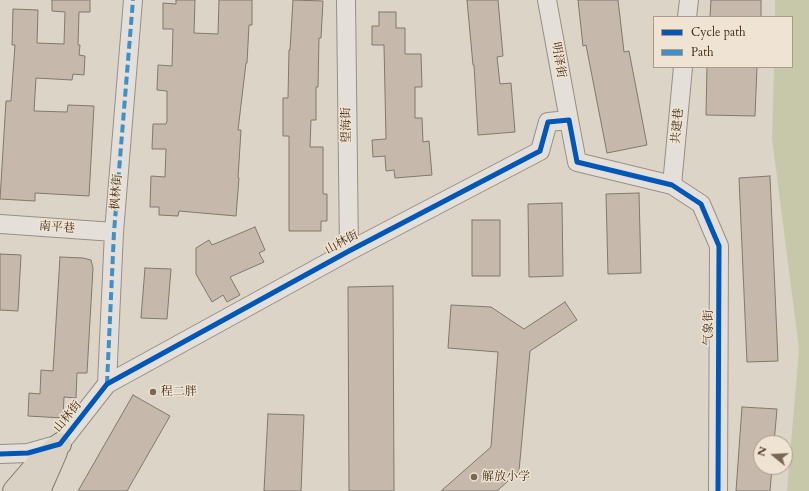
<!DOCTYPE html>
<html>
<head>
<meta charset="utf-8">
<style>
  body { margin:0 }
  #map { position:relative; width:809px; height:491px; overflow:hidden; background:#dcd4c6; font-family:Cardo,serif }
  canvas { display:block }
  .legend { position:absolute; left:653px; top:16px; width:140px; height:52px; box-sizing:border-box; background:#efe4d3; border:1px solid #ab9a87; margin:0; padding:5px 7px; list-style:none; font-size:12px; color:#462c15 }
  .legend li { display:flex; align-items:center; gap:8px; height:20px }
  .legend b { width:20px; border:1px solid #ab9a87 }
  .north { position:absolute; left:753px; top:435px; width:40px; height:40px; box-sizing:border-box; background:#efe4d3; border:1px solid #ab9a87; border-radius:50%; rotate:288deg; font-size:11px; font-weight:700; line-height:16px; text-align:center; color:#462c15 }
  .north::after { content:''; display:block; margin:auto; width:14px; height:18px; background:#7a6753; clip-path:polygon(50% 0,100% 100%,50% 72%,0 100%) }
</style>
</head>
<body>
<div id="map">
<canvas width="809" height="491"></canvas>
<ul class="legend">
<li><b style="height:5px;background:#0057b8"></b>Cycle path</li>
<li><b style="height:5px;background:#4090c8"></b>Path</li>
</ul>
<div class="north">N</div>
</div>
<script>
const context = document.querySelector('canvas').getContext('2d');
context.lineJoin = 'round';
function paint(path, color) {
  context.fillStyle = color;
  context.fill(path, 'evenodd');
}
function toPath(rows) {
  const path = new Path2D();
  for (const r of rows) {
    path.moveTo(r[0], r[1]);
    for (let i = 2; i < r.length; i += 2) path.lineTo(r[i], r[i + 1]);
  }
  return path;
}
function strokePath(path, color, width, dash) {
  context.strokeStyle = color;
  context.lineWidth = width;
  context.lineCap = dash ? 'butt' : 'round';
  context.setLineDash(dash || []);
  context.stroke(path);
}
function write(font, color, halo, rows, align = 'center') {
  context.font = font + ' Cardo,"Noto Serif SC",serif';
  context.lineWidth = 3;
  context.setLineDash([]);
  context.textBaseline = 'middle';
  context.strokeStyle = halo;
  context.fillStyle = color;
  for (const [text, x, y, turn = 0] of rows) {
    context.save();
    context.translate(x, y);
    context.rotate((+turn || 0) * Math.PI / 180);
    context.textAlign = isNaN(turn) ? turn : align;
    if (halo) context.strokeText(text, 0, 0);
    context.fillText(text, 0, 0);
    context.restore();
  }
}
const green = toPath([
  [775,0,809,0,809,491,787,491,799,349,772,138,774,67,792,67,792,17,775,17]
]);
const building = toPath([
  [52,0,90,0,90,12,79,12,78,45,80,45,79,55,85,56,84,75,73,74,72,80,36,78,34,111,67,112,68,105,94,106,89,196,35,193,35,201,0,199,6,101,11,101,15,45,12,45,13,9,38,10,37,43,64,44,65,12,52,11,52,0],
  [176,0,195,0,194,33,218,34,219,0,252,0,252,25,249,25,247,63,246,63,238,130,241,130,238,178,239,178,236,216,179,211,178,216,159,215,159,207,150,207,151,176,165,177,166,149,152,149,153,124,166,124,167,121,167,91,157,90,158,65,172,66,173,29,163,29,163,3,176,4,176,0],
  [293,0,323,1,321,38,319,38,318,87,316,87,316,120,311,120,310,147,323,147,323,194,327,194,327,221,321,221,321,231,289,231,289,136,283,136,283,98,288,98,289,50,290,50,293,0],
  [467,0,498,0,503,56,497,57,500,84,511,83,515,132,478,135,474,65,473,65,467,0],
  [578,0,618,0,624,52,629,51,647,145,607,153,586,45,583,46,578,0],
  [711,0,761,0,761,17,710,17,711,0],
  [379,12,396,12,396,28,405,28,405,54,421,54,422,87,415,87,415,118,422,118,423,142,429,141,432,175,395,178,394,170,386,171,385,156,373,157,372,140,386,139,384,45,372,45,372,26,379,26,379,12],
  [707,67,757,67,755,116,706,115,707,67],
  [770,176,778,361,747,362,739,178,770,176],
  [639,193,641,273,608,274,606,194,639,193],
  [562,203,563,276,529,277,528,204,562,203],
  [472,220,500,220,500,276,472,276,472,220],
  [255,227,265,250,259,253,264,262,230,277,240,295,227,302,223,295,212,302,196,274,196,248,209,240,212,245,255,227],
  [0,254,21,255,18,311,0,310,0,254],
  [60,257,83,258,91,260,93,268,87,373,77,373,76,398,64,397,63,418,28,416,29,393,40,394,41,370,53,371,60,257],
  [145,268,171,269,167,319,141,318,145,268],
  [393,286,394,491,349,491,348,287,393,286],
  [565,302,577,320,530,351,519,471,497,491,441,491,491,447,498,352,448,348,451,305,491,307,524,329,565,302],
  [133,395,170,416,127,491,78,491,133,395],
  [742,407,777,409,774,443,761,443,761,467,772,467,770,491,736,491,742,407],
  [268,414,304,415,301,491,264,491,268,414]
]);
const minor = toPath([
  [346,0,349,251],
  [547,0,569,120],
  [687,17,689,0],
  [672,185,683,67],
  [0,224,114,232],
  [107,384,114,232,133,0],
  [0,454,28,453,60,444,107,384,349,251,540,151,548,122,569,120,577,162,672,185,701,204,719,246,718,491]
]);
const major = toPath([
  [14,491,39,462,60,444],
  [39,491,56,452]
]);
const quiet = toPath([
  [107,384,114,232,133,0]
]);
const cycleway = toPath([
  [0,454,28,453,60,444,107,384,349,251,540,151,548,122,569,120,577,162,672,185,701,204,719,246,718,491]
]);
const markers = [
  [153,392,4,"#7a6753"],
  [474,477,4,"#7a6753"]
];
const streetNames = [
  ["明泽街",558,60,80],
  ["望海街",347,125,-91],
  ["共建巷",678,126,-85],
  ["枫林街",117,192,-85],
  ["南平巷",57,228,4],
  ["山林街",342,243,-28],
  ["气象街",709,328,-90],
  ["山林街",68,417,-51]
];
const poiNames = [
  ["程二胖",161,392],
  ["解放小学",482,477]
];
paint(green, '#c7c8a9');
paint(building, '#c7b8ac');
strokePath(building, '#81786d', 1);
strokePath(minor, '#978f84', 20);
strokePath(major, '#81786d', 24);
strokePath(minor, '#e4e0d9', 18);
strokePath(major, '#d8d1c4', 22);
strokePath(quiet, '#4090c8', 4, [8, 4]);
strokePath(cycleway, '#0057b8', 5);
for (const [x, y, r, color] of markers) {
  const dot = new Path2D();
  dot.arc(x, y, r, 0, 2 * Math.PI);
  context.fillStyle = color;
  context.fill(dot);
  strokePath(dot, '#efe4d3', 1.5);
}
write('12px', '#462c15', '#efe4d3', streetNames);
write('12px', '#462c15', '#efe4d3', poiNames, 'left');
</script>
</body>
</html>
